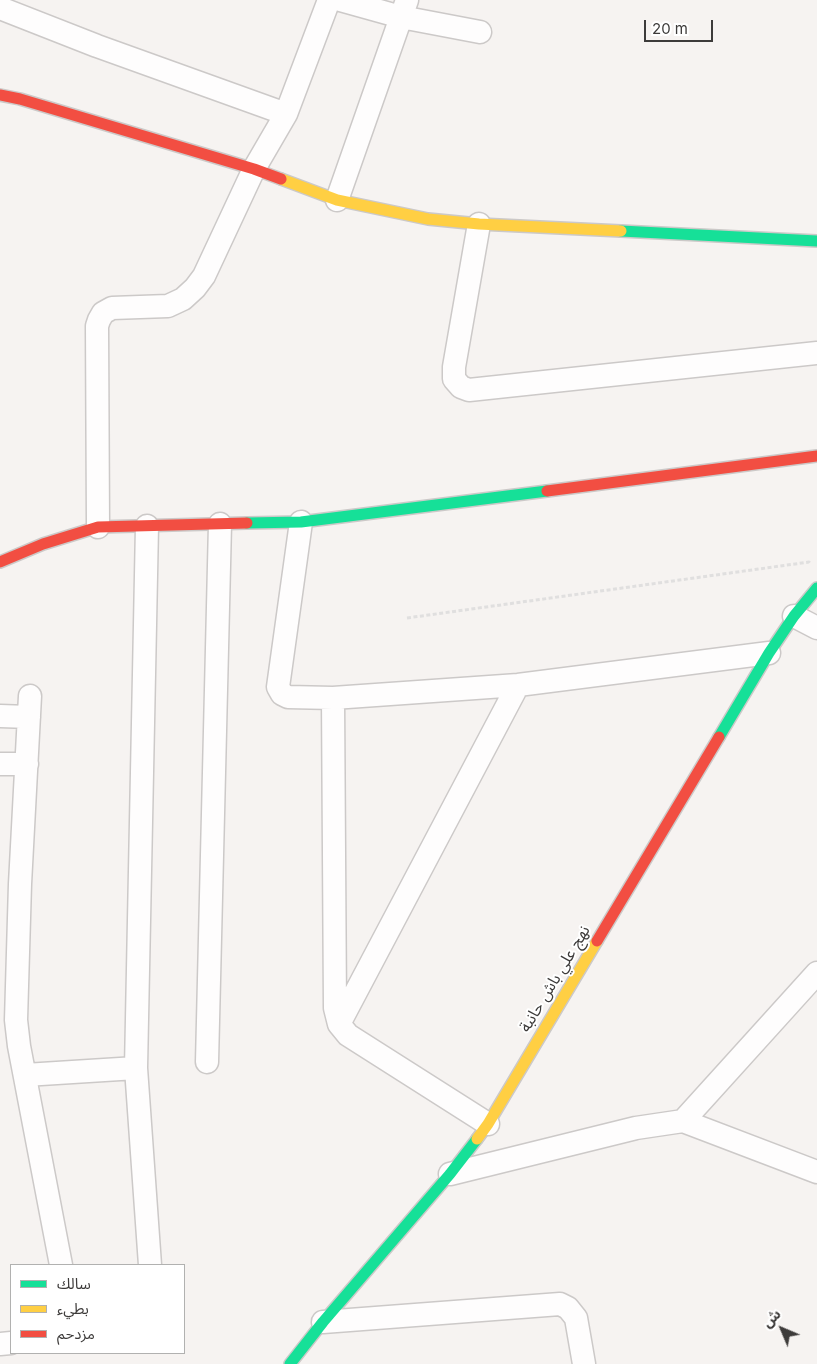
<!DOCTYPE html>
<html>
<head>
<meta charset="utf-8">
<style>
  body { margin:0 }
  #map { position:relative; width:817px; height:1364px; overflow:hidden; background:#f6f3f1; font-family:Inter,"Noto Sans Arabic",sans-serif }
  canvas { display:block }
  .legend { position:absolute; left:10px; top:1264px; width:175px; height:90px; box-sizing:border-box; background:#fff; border:1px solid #b1b1b0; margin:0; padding:6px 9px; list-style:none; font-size:15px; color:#3d3b3a }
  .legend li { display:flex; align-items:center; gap:10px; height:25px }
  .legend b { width:25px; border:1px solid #b1b1b0 }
  .north { position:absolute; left:757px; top:1304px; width:50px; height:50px; -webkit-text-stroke:4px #fff; paint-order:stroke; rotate:315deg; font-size:14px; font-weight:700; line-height:20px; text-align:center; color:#3d3b3a }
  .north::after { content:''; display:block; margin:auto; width:18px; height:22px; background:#3d3b3a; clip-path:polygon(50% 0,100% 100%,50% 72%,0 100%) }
  .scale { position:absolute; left:644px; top:20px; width:69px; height:22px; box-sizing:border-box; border:2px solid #3d3b3a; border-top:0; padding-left:6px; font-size:15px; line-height:18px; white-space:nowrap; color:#3d3b3a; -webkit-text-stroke:4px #fff; paint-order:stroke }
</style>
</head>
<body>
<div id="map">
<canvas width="817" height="1364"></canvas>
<ul class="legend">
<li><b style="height:6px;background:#16e098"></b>سالك</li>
<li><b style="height:6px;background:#ffcf43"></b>بطيء</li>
<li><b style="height:6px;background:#f24e42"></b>مزدحم</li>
</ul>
<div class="north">ش</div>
<div class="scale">20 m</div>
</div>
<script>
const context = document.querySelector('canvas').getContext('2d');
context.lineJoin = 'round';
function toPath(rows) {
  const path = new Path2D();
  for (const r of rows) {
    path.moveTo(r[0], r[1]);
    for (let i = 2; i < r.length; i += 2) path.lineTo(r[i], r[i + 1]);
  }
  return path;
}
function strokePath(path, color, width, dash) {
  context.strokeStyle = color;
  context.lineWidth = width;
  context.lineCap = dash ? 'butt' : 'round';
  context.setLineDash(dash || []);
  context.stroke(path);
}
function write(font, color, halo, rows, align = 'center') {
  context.font = font + ' Inter,"Noto Sans Arabic",sans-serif';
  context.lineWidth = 4;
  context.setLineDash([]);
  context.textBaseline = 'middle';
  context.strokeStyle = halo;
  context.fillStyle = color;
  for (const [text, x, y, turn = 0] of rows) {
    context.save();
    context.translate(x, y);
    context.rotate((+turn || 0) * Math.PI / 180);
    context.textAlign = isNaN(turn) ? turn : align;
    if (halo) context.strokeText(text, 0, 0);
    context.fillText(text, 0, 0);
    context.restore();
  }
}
const path = toPath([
  [407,618,809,562,811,564]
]);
const street = toPath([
  [340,0,401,17,480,32],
  [0,8,97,46,286,114,329,0],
  [337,200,407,0],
  [479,224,454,367,454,379,461,387,469,390,817,353],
  [301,522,278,687,282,694,288,697,333,698,518,685,769,653],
  [147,526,136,1068,150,1265],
  [98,527,97,326,99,320,103,313,112,308,168,306,183,299,195,288,204,276,254,169,286,114],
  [794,616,817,628],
  [30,696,20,884,16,1020,19,1046,61,1265],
  [333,698,335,1008,339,1024,348,1035,488,1124],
  [0,716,29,717],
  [0,764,27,764],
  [339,1024,518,685],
  [207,1062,220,524],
  [25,1075,136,1068],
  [683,1121,817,973],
  [450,1174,636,1128,683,1121,817,1172],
  [323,1322,560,1304,568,1308,576,1318,584,1364],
  [0,1344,11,1343]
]);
const fast = toPath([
  [621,231,817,241],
  [247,523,301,522,547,491],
  [719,737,769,653,794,616,817,588],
  [290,1364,323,1322,450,1174,477,1139]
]);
const slow = toPath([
  [281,179,337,200,428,219,479,224,621,231],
  [477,1139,488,1124,597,941]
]);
const jam = toPath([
  [0,95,20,99,254,169,281,179],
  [547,491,817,456],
  [0,562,43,544,98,527,247,523],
  [597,941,719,737]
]);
const streetNames = [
  ["نهج علي باش حانبة",555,979,-59]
];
strokePath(street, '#ccc9c8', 25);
strokePath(fast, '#ccc9c8', 14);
strokePath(slow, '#ccc9c8', 14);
strokePath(jam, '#ccc9c8', 14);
strokePath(path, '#e0dfdf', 3, [4, 2.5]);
strokePath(street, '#fefdfd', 22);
strokePath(fast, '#16e098', 11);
strokePath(slow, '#ffcf43', 11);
strokePath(jam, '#f24e42', 11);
write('16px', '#3d3b3a', '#fff', streetNames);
</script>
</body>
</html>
